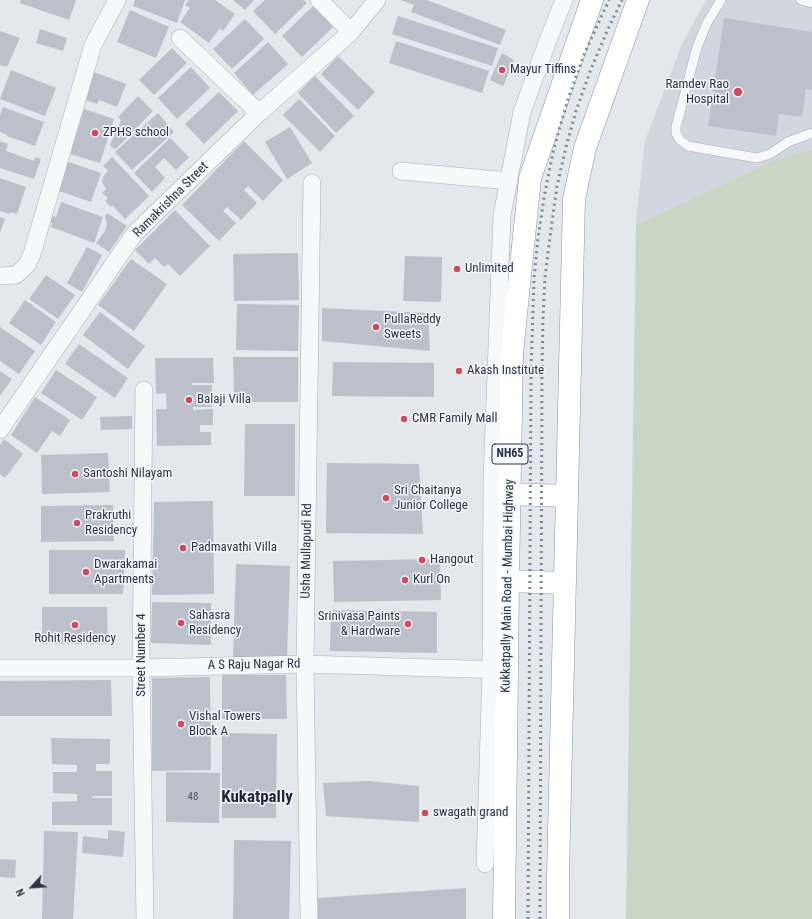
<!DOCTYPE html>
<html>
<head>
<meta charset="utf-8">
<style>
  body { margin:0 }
  #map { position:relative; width:812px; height:919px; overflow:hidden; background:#e4e7ec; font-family:"Roboto Condensed",sans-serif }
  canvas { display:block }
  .north { position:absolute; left:12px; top:867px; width:40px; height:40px; -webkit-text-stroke:3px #f4f6f9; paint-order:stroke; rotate:244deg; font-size:11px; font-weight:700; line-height:16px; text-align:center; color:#2b3445 }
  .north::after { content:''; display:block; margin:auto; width:14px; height:18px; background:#2b3445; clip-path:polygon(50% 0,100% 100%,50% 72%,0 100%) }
</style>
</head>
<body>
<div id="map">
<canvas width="812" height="919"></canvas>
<div class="north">N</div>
</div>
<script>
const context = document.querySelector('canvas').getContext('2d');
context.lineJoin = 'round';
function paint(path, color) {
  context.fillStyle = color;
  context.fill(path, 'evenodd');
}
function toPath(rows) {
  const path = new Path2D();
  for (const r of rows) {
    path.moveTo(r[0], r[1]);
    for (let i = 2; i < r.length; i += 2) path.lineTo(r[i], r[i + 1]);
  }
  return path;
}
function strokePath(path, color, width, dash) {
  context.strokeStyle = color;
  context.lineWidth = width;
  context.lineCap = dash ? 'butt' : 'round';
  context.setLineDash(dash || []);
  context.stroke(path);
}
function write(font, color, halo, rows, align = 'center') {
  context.font = font + ' "Roboto Condensed",sans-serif';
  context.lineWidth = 3;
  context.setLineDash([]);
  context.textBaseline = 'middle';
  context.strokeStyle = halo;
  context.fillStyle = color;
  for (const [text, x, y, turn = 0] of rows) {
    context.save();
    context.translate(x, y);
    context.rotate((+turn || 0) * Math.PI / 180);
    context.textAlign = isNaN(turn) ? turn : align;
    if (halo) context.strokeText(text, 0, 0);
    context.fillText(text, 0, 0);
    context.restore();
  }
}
const built = toPath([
  [706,0,812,0,812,150,779,158,636,225,637,210,645,141,682,44]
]);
const green = toPath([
  [812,150,812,919,626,919,636,225,779,158]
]);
const building = toPath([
  [21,0,76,0,69,20,20,3],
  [135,0,185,0,177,23,133,6],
  [189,0,215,0,235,14,223,31,220,28,209,43,180,22,190,8,185,5],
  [233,0,254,0,245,10],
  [265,0,304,0,307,3,275,34,253,11],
  [401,0,427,0,506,30,500,45,411,12,414,5],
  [314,5,334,26,302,57,282,36],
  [130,10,169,27,156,58,117,42],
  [398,16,498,48,492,66,392,34],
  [724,18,812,32,812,90,806,89,802,117,779,114,776,136,708,126],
  [245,19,264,39,232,69,213,49],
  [40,29,67,38,63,51,36,43],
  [0,31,20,38,7,67,0,65],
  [396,41,489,71,482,93,389,63],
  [268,42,288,64,253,95,234,73],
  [172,48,187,63,154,95,139,80],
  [502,53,514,60,503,86,490,80],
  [338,56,375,92,358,110,321,74],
  [191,67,210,88,177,119,158,98],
  [11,70,56,88,45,116,0,99],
  [94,72,126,84,117,107,99,100,97,104,83,99],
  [315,76,354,116,336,133,298,93],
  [219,92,238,111,204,144,185,124],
  [138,96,153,111,115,150,110,145,121,120,118,117],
  [299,99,335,136,320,152,283,115],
  [3,107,44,122,35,146,7,136,7,135,0,132,0,115],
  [84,109,114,119,100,163,70,154],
  [158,113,174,132,132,170,115,152],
  [290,127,312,163,287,179,265,142],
  [170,138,189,157,176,170,164,158,155,167,165,178,152,192,134,173],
  [0,141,8,144,6,151,34,161,35,157,41,159,34,179,0,168],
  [244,141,283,180,263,201,248,186,244,190,257,203,241,220,227,207,223,211,236,223,219,241,182,205],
  [112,157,149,196,125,219,113,206,111,207,105,201,108,198,102,193,106,189,102,182,103,177,108,171,103,166],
  [66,161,101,173,91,202,56,190],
  [0,178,26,187,17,214,11,212,10,214,0,211],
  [61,202,103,217,94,243,51,227,52,223,49,222,51,215,56,217],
  [175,210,210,246,180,276,168,264,164,267,155,258,149,264,135,250],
  [107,213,127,226,109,252,96,243,105,231,107,223,105,216],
  [0,217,5,219,0,233],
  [87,247,102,255,82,292,67,283],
  [298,253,299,300,234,301,233,254],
  [405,256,442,257,441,302,403,301],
  [131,259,167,284,134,331,98,305],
  [46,275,75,295,58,319,29,299],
  [25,300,56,322,41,345,9,323],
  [237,304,299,305,298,351,236,350],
  [322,308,428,313,430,351,322,341],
  [100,312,145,346,128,369,83,335],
  [0,327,35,351,19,374,0,361],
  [79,344,128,378,115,398,65,364],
  [233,357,298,357,298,402,234,402],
  [155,358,213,358,214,383,192,383,192,385,212,385,212,407,193,407,193,410,213,409,213,425,200,425,200,432,211,432,211,445,157,446,156,409,167,409,166,393,156,394],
  [333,362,434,363,434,397,332,396],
  [56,370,97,397,82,420,41,393],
  [0,371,12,379,0,396],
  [35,397,70,420,60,436,52,431,37,453,11,435],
  [132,416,132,429,101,430,100,417],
  [245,424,295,424,295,496,244,496],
  [4,439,23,454,5,478,0,474,0,445],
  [108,453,110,492,42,494,41,455],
  [327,463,419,464,423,534,326,533],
  [213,501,214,594,152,595,154,502],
  [113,505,114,541,41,542,41,506],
  [49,550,125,550,123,594,49,594],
  [440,559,441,600,334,602,333,561],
  [236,564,290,566,287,658,233,657],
  [152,602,211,603,211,645,151,643],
  [42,607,107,607,108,644,42,644],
  [331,610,437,612,437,653,330,651],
  [222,675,286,675,287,719,222,719],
  [210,677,211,770,152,771,152,678],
  [111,680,112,716,0,716,0,681],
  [222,733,277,734,276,818,222,818],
  [51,738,110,739,110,764,96,764,96,771,112,771,112,796,92,796,92,798,112,798,112,825,52,825,52,802,77,801,77,794,53,793,53,772,77,772,77,765,52,764],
  [166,772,220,773,219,823,166,822],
  [368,781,419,786,419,822,326,816,323,783],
  [108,830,125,832,123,857,82,853,83,836,108,839],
  [44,831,78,832,73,919,42,919],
  [234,840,291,841,289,919,233,919],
  [0,859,16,860,15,878,0,877],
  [466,888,466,919,318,919,317,898]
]);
const lane = toPath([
  [721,0,707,23,697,47,676,127,676,133,680,140,688,146,757,158,770,154,788,142,812,133],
  [801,0,812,3]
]);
const street = toPath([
  [319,0,351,32],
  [180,38,259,113],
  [401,171,509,181],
  [0,276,16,275,27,265,32,254,93,45,117,0],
  [144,390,141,668,145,919],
  [0,430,135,233,259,113,351,32,377,0],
  [0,668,141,668,305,664,502,670],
  [485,864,491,670,492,479,502,215,522,112,548,40,564,0],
  [309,919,305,664,312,183]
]);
const highway = toPath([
  [509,494,567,496],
  [508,581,565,583],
  [504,919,507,671,508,581,512,353,530,178,592,0],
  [558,919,558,874,574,199,585,148,638,0]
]);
const rail = toPath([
  [528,919,531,370,534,279,538,238,545,192,554,148,568,99,585,52,609,0],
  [540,919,542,370,543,318,545,277,550,237,557,186,566,147,576,111,591,69,608,29,622,0]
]);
const markers = [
  [502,70,4,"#d1495b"],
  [738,92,5,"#d1495b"],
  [95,133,4,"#d1495b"],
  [457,269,4,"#d1495b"],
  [376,327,4,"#d1495b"],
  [459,371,4,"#d1495b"],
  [189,400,4,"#d1495b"],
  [404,419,4,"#d1495b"],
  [75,474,4,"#d1495b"],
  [386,498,4,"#d1495b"],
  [77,523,4,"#d1495b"],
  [183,548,4,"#d1495b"],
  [422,560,4,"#d1495b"],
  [86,572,4,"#d1495b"],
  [405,580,4,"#d1495b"],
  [181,623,4,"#d1495b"],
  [408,624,4,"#d1495b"],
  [75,625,4,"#d1495b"],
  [181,724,4,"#d1495b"],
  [425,813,4,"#d1495b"]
];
const numberNames = [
  ["48",193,797]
];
const shields = [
  [510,454,36]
];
const shieldNames = [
  ["NH65",510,454]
];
const poiNames = [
  ["Mayur Tiffins",510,70],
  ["Ramdev Rao",729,85,"right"],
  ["Hospital",729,100,"right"],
  ["ZPHS school",103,133],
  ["Unlimited",465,269],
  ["PullaReddy",384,320],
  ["Sweets",384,335],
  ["Akash Institute",467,371],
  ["Balaji Villa",197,400],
  ["CMR Family Mall",412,419],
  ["Santoshi Nilayam",83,474],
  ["Sri Chaitanya",394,491],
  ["Junior College",394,506],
  ["Prakruthi",85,516],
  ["Residency",85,531],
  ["Padmavathi Villa",191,548],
  ["Hangout",430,560],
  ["Dwarakamai",94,565],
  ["Apartments",94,580],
  ["Kurl On",413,580],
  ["Sahasra",189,616],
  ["Residency",189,631],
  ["Srinivasa Paints",400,617,"right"],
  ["& Hardware",400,632,"right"],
  ["Rohit Residency",75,639,"center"],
  ["Vishal Towers",189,717],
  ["Block A",189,732],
  ["swagath grand",433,813]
];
const streetNames = [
  ["Ramakrishna Street",171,200,-45],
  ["Usha Mullapudi Rd",307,551,-89],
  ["Kukkatpally Main Road - Mumbai Highway",508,586,-89],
  ["Street Number 4",142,655,-90],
  ["A S Raju Nagar Rd",254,665,-1]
];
const districtNames = [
  ["Kukatpally",257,798]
];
paint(built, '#d2d6de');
paint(green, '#c9d6c5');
paint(building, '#bbc0ca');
strokePath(lane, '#a9aeb7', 10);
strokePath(street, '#a9aeb7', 18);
strokePath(highway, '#8b94a3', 23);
strokePath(lane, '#f7f8fa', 9);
strokePath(street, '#f7f8fa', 17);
strokePath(highway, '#fff', 22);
strokePath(rail, '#7d8696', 3, [2, 4]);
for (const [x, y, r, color] of markers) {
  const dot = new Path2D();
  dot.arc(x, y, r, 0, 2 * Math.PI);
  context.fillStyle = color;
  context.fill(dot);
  strokePath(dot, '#f4f6f9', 1.5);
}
write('11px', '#4f5766', null, numberNames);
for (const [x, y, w] of shields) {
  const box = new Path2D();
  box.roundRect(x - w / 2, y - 10, w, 20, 3);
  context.fillStyle = '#f4f6f9';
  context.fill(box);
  strokePath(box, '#2b3445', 1);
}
write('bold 12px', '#2b3445', null, shieldNames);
write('13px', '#2b3445', '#f4f6f9', poiNames, 'left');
write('13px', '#2b3445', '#f4f6f9', streetNames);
write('bold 17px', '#1d2536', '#f4f6f9', districtNames);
</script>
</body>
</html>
